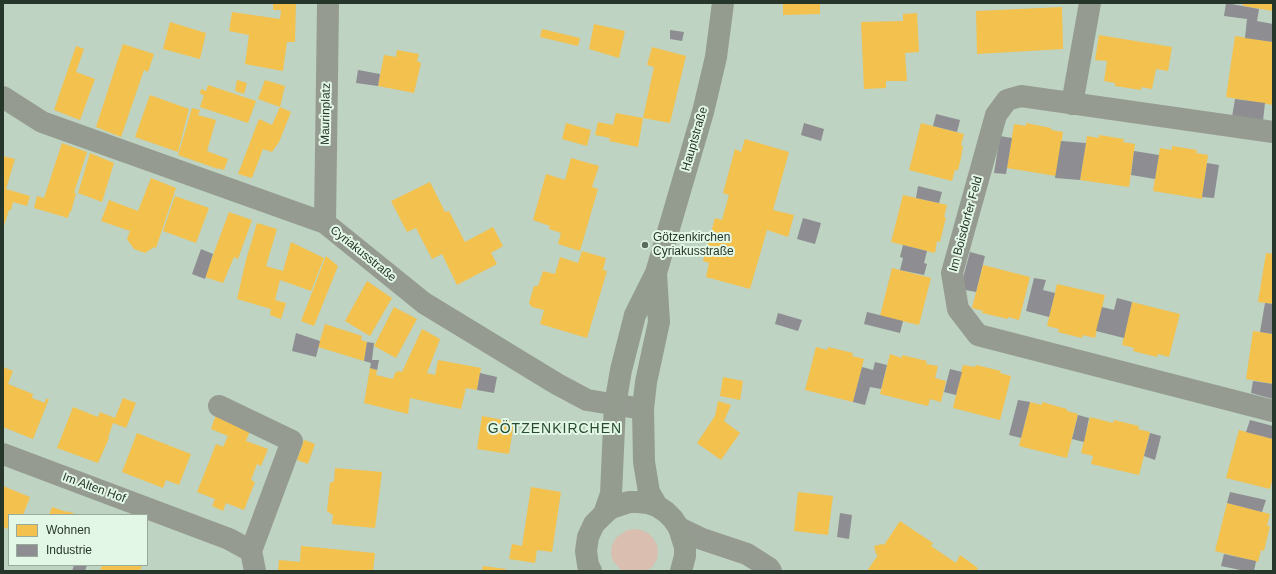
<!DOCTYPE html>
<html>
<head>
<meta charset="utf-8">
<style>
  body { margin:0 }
  #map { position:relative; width:1276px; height:574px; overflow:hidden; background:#bed3c1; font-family:Helvetica,sans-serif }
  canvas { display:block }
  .frame { position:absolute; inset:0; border:4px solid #27362a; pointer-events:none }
  .legend { position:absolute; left:8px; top:514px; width:140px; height:52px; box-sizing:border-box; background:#e3f7e6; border:1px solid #98aa9b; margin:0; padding:5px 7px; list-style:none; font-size:12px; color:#27362a }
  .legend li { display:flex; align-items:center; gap:8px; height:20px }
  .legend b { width:20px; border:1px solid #98aa9b }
</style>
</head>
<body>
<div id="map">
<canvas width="1276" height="574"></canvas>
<div class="frame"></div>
<ul class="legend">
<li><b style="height:11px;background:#f2c14e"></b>Wohnen</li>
<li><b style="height:11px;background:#8d8d92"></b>Industrie</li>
</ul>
</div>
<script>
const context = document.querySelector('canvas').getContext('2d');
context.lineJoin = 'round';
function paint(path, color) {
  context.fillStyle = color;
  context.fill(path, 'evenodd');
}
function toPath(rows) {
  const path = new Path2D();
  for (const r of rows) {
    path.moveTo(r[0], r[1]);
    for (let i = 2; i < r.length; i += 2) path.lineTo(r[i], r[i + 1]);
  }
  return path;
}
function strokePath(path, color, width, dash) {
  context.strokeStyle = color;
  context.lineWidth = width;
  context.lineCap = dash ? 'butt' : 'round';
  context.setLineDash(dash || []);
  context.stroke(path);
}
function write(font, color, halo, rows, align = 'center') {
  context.font = font + ' Helvetica,sans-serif';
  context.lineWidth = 4;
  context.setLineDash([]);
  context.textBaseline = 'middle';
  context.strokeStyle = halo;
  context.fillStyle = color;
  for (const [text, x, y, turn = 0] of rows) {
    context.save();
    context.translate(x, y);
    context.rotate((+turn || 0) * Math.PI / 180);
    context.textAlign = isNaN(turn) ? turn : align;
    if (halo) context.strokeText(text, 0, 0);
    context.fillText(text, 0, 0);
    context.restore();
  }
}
const green = toPath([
  [635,529,641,530,648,533,653,538,657,545,658,552,657,559,653,566,647,571,622,571,613,561,611,553,612,545,616,538,627,530]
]);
const homes = toPath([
  [273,3,296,3,295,42,287,42,283,71,245,64,249,35,229,31,232,12,280,19,281,10,273,10],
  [783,3,820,3,820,14,783,15],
  [1243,3,1273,3,1273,11,1243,6],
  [1062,7,1063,49,977,54,976,11],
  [917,13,919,52,905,53,907,81,886,81,886,88,864,89,861,22,903,21,903,14],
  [170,22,206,33,200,59,163,49],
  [594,24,625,31,619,58,589,49],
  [542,29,580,38,578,46,540,37],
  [1099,35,1172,47,1168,71,1156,69,1152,89,1141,87,1141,90,1115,86,1115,83,1104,81,1107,61,1095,60],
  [1235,36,1273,42,1273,105,1226,97],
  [123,44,154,54,148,72,144,70,121,137,96,127],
  [76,46,84,49,76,72,95,79,80,120,54,110],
  [652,47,686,56,670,123,643,118,638,147,609,141,610,138,595,135,598,122,613,125,616,113,643,118,654,67,647,65],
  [397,50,419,54,417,61,421,63,414,93,378,86,384,55,396,57],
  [237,80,247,83,244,94,235,91],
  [265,80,285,86,280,107,258,99],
  [208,85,256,101,248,123,200,107,204,95,200,94,201,89,206,91],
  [150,95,189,109,178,152,135,137],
  [280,107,291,112,279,142,272,152,263,149,252,178,238,174,259,119,272,125],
  [192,108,200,110,198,115,216,120,207,151,228,159,224,170,218,168,221,161,219,166,218,169,178,155],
  [566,123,591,130,587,146,562,139],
  [921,123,964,134,961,145,963,146,961,158,958,170,955,170,952,181,909,170],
  [1026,123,1051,128,1051,130,1063,132,1056,176,1007,168,1014,124,1026,126],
  [1099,135,1124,139,1123,142,1135,144,1129,187,1080,180,1087,136,1099,138],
  [745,139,789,152,773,210,794,215,788,237,767,230,750,289,706,277,709,263,703,261,715,218,722,220,729,195,723,193,735,149,741,152],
  [62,143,87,152,74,193,76,193,71,212,70,211,68,218,34,208,37,196,44,198],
  [1172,146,1197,150,1196,153,1208,155,1202,199,1153,191,1160,148,1172,150],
  [90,153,114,163,102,202,78,193],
  [3,156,15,159,6,189,30,196,27,206,13,202,11,210,9,210,3,229],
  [571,158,599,166,592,187,598,189,580,251,558,244,561,233,549,229,550,226,533,220,546,174,565,180],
  [151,178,176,188,156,248,154,247,145,253,134,249,127,239,130,231,101,221,109,200,138,211],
  [430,182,445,212,449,211,465,242,493,227,503,246,491,253,497,264,457,285,442,254,432,259,416,228,407,232,391,201],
  [903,195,947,205,944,217,946,217,940,242,937,241,935,253,891,242],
  [175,196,209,208,196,243,163,231],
  [229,212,252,220,238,259,234,257,223,283,205,277],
  [257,223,277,229,266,266,283,271,291,242,324,258,311,291,280,280,275,300,286,303,281,319,270,315,271,309,237,299,246,260],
  [582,251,606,258,603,270,607,271,587,338,540,324,544,310,532,307,529,303,534,286,538,286,543,271,555,274,560,257,578,263],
  [1266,253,1273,254,1273,304,1258,302],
  [326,256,338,266,314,326,301,321],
  [983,265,1030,277,1019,320,1008,317,1008,319,982,313,983,311,972,308],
  [892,268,931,278,919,325,880,316],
  [367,281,392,298,370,336,345,321],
  [1057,284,1105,295,1095,338,1083,335,1082,338,1058,332,1059,329,1047,326],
  [1132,302,1180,314,1169,357,1158,354,1157,357,1133,351,1134,348,1122,345],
  [394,307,417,319,396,358,374,346],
  [325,324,362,336,361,340,367,342,364,361,318,347],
  [422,329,440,339,427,373,435,375,438,360,481,368,477,390,466,388,461,409,410,398,408,414,364,403,370,368,377,370,376,375,393,379,395,373,398,371,402,372],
  [1253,331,1273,334,1273,384,1246,379],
  [816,347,827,350,828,347,853,353,852,356,864,359,853,402,805,390],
  [890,354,902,358,902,355,927,361,926,364,938,366,935,378,946,381,941,402,930,399,928,406,880,394],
  [963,365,975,367,976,365,1001,371,1000,373,1011,376,1000,420,953,408],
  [3,367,13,371,8,384,33,394,32,398,45,403,46,399,49,399,33,439,3,427],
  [723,377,743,381,740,400,720,396],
  [123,398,136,403,126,428,113,423,108,438,109,438,98,463,57,448,73,407,98,417,100,412,115,418],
  [718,401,731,405,724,421,740,433,721,460,697,443,715,416],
  [1030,402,1042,405,1042,402,1067,409,1067,411,1078,414,1067,458,1019,446],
  [218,409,252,426,246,441,268,449,261,466,257,464,251,480,255,482,244,510,226,503,223,511,212,506,215,499,197,492,216,444,223,447,228,436,211,429],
  [482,416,514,422,509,454,477,449],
  [1090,417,1113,423,1114,420,1139,426,1138,429,1150,432,1139,475,1091,464,1093,456,1081,453],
  [1239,430,1273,439,1273,477,1270,489,1226,478],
  [137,433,191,454,179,485,166,480,163,488,122,472],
  [304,440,315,444,308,464,297,460],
  [335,468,382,472,375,528,332,524,333,515,327,511,330,483,334,481],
  [3,486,30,497,23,515,9,515,9,529,3,527],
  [531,487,561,492,552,552,537,550,535,563,509,559,512,544,522,546],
  [798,492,833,496,828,535,794,531],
  [1227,503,1270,514,1267,526,1270,526,1264,551,1261,550,1258,562,1215,551],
  [52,507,67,512,67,511,78,515,49,515],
  [900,521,933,543,931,546,956,563,960,555,978,568,976,571,867,571,878,555,876,554,874,546,882,544,884,545],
  [301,546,375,553,373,571,278,571,279,560,300,562],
  [102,565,142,565,140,571,100,571],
  [483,566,506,569,505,571,482,571]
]);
const industry = toPath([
  [1226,3,1259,9,1257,21,1273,24,1273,42,1245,38,1247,19,1224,16],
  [670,30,684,32,682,41,670,39],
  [358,70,380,74,378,86,356,83],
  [1235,99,1265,103,1263,121,1232,117],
  [936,114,960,120,957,132,933,126],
  [804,123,824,129,821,141,801,135],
  [1000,136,1012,138,1006,174,994,173],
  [1061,141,1086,143,1080,180,1055,178],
  [1134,151,1159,155,1155,179,1131,175],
  [1207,163,1219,165,1214,198,1202,197],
  [918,186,942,192,939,203,916,198],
  [803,218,821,223,815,244,797,239],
  [903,245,927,251,924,263,927,264,924,275,900,270,903,258,900,257],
  [201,249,213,254,205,279,192,274],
  [970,252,985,256,976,292,960,289],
  [1034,278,1046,280,1043,290,1055,293,1049,317,1026,311],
  [1117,298,1132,302,1124,338,1096,331,1102,307,1114,310],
  [1265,303,1273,304,1273,334,1260,332],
  [867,312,903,321,900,333,864,324],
  [778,313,802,320,798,331,775,324],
  [296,333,320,341,316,357,292,351],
  [367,342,374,343,372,360,379,360,377,370,370,368,371,363,364,361],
  [875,362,887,365,881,389,870,387,865,405,853,402,862,367,873,370],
  [950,369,962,372,956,395,944,392],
  [480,373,497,377,494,393,477,390],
  [1253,381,1273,384,1273,399,1251,393],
  [1018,400,1030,402,1021,438,1009,435],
  [1078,415,1089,418,1084,442,1072,439],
  [1250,420,1273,426,1273,439,1246,432],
  [1150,433,1161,436,1155,460,1144,456],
  [1230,492,1266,500,1262,512,1227,503],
  [840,513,852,515,849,539,837,537],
  [1224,554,1256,561,1254,571,1245,571,1221,566],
  [74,565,87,565,85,571,72,571]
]);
const minor = toPath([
  [3,97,42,122,325,223,424,303,557,384,587,400,643,409],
  [1072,104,1090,3],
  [1273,132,1021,96,1007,100,996,115,952,273,958,309,978,335,1273,411],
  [325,223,328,5],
  [219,406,292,441,251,551],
  [3,454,229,539,251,551,255,571],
  [679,528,702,539,747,554,769,568,771,571]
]);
const secondary = toPath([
  [656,274,659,322,646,382,643,409,644,462,649,492,657,506],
  [604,514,611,494,615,405,621,370,635,315,656,273,703,112,716,57,723,3],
  [591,571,588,565,586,551,588,537,594,524,604,514,611,508,629,502,638,502,648,503,657,506,666,512,673,519,679,528,685,547,685,556,681,571]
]);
const markers = [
  [645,245,4,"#5c6d5f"]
];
const streetNames = [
  ["Maurinplatz",326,114,-89],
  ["Hauptstraße",695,139,-74],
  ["Im Boisdorfer Feld",966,224,-75],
  ["Cyriakusstraße",363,254,39],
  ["Im Alten Hof",94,488,20]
];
const poiNames = [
  ["Götzenkirchen",653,238],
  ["Cyriakusstraße",653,252]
];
const quarterNames = [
  ["GÖTZENKIRCHEN",555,429]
];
paint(green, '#dabeaf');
paint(homes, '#f2c14e');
paint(industry, '#8d8d92');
strokePath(minor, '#969b91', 22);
strokePath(secondary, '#949b8f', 22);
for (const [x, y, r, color] of markers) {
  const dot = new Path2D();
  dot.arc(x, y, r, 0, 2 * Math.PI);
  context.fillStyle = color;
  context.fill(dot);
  strokePath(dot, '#e3f7e6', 1.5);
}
write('12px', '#27362a', '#e3f7e6', streetNames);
write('12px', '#27362a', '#e3f7e6', poiNames, 'left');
context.letterSpacing = '1px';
write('14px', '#284b30', '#e3f7e6', quarterNames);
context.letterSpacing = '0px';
</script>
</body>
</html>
